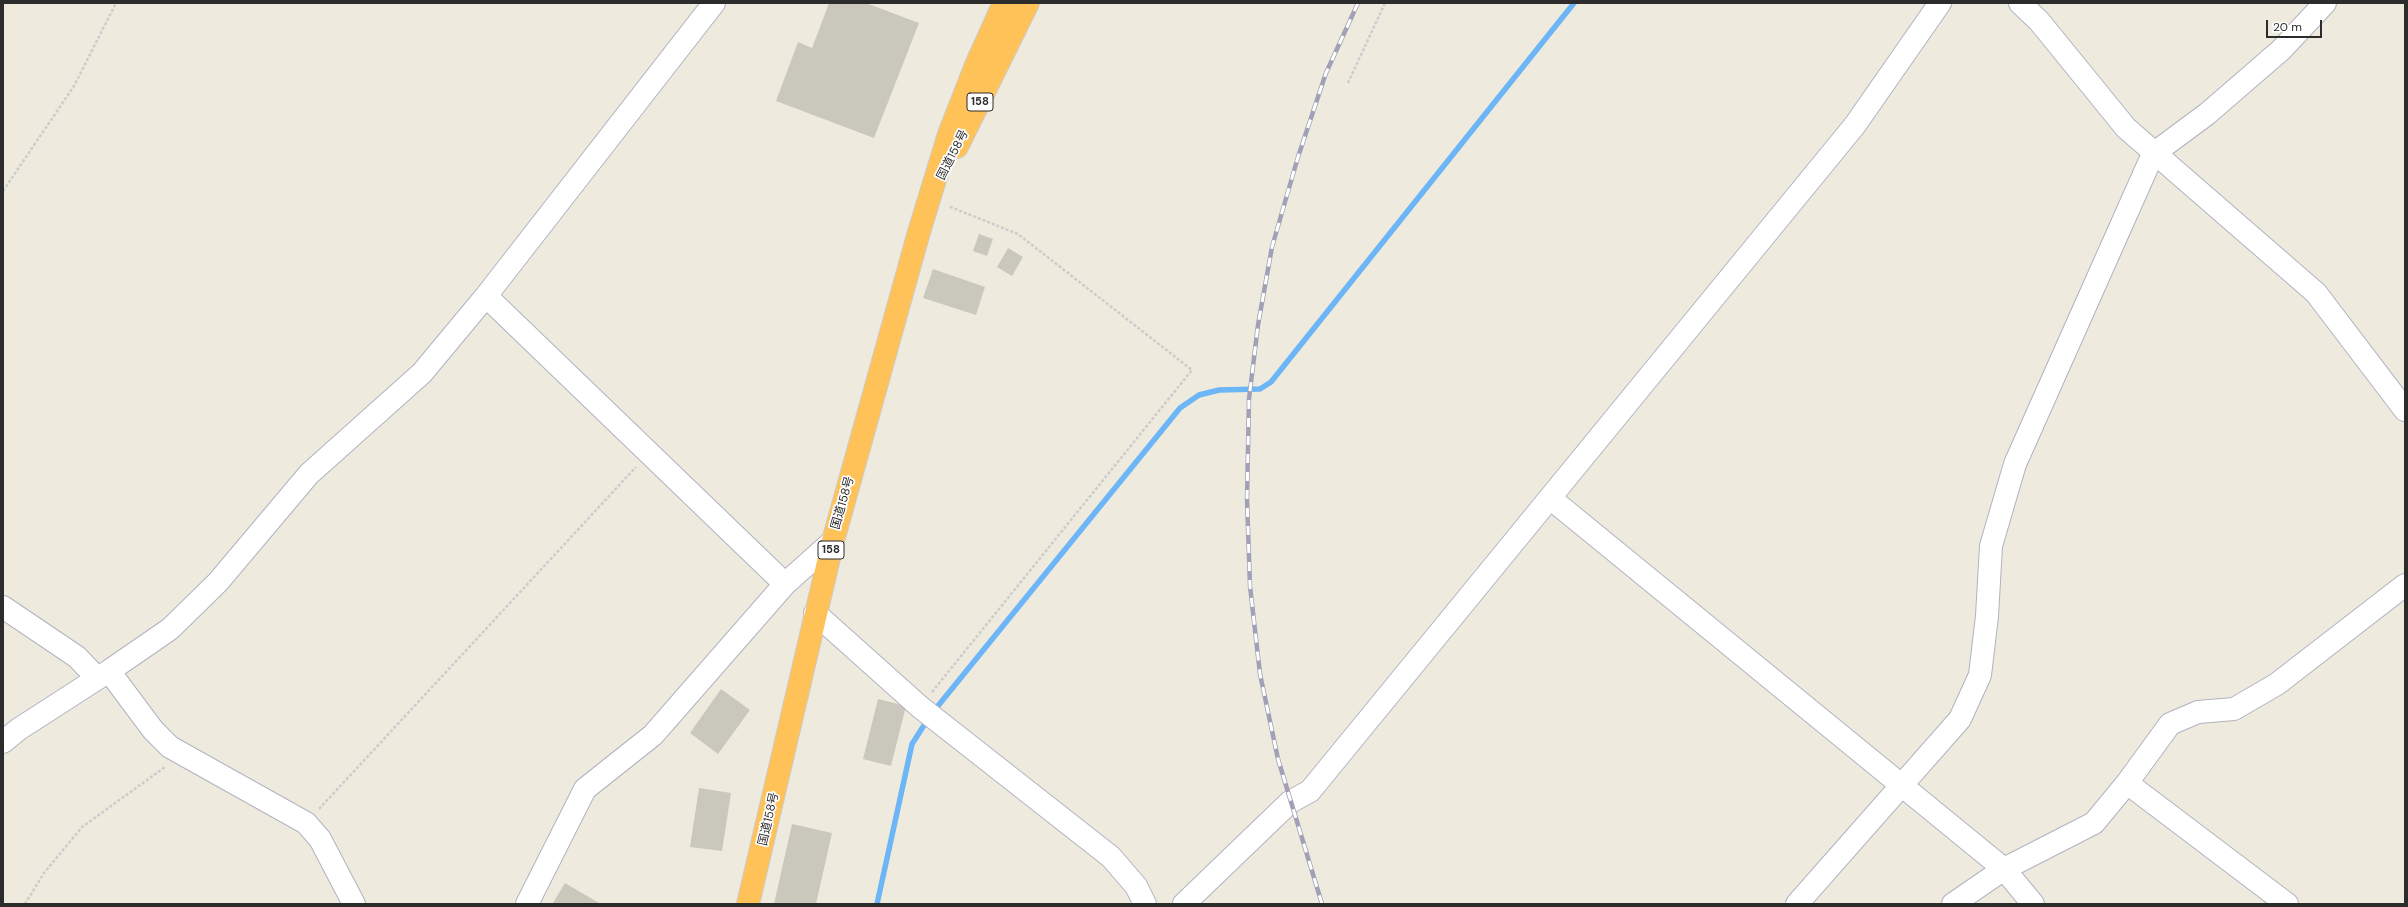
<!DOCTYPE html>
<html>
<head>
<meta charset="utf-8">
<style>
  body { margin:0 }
  #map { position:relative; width:2408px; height:907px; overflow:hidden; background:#eeebde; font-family:"DM Sans",sans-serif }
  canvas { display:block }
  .frame { position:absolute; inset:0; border:4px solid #2c2c2c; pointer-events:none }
  .scale { position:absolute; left:2266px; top:20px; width:56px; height:18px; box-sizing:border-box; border:2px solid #2c2c2c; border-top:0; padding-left:5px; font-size:12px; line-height:14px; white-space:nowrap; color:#2c2c2c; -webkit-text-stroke:3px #fff; paint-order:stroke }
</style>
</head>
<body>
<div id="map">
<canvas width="2408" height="907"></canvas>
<div class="frame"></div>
<div class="scale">20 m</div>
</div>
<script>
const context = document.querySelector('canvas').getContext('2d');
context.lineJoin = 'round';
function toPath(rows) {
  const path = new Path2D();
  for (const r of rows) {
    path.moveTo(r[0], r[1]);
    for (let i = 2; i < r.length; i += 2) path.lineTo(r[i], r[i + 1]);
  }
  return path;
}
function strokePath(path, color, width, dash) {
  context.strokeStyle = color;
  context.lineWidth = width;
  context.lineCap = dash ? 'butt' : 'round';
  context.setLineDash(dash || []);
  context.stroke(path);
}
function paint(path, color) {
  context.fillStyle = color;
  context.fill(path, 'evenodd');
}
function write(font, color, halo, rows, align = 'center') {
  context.font = font + ' "DM Sans","Noto Sans JP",sans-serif';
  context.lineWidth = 3.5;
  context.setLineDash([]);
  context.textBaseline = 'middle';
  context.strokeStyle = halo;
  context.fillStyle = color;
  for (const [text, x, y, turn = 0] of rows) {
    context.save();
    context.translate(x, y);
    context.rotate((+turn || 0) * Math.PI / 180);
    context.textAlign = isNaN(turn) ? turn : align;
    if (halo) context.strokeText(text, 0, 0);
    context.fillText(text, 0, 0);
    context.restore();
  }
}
const stream = toPath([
  [933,712,1180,408,1199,395,1219,390,1260,389,1271,382,1574,3],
  [877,904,912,744,928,719]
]);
const building = toPath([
  [829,3,866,3,919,23,874,138,776,101,798,42,812,48],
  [979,234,993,239,987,256,973,251],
  [1008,248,1023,257,1012,276,997,267],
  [933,269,985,287,976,315,923,298],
  [721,689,750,710,718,754,690,733],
  [878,699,906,706,891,766,863,759],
  [699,788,731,793,722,851,690,847],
  [792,824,832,833,816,904,774,904],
  [565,883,599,903,598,904,553,903]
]);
const path = toPath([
  [1348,83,1385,3],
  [3,191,74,86,116,3],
  [932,692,1192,370,1018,234,948,206],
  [319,809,636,467],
  [25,904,44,873,82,827,165,767]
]);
const minor = toPath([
  [2020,3,2039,21,2126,128,2316,293,2405,410],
  [486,296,785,584],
  [1550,498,2004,869,2033,904],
  [3,607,77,657,97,678],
  [815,613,920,707,1111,857,1136,886,1145,904],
  [109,671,153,730,170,747,306,823,320,839,354,904],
  [3,742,19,729,109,671,170,629,218,582,309,474,422,373,486,296,714,3],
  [2127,783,2287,904],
  [527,904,585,789,653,735,785,584,833,541],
  [1184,904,1290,802,1310,791,1855,125,1940,3],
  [1797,904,1960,719,1980,675,1987,616,1991,546,2015,464,2153,154,2207,114,2281,50,2325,3],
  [1953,904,2004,869,2094,823,2127,783,2170,724,2198,712,2234,709,2277,684,2405,585]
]);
const highway = toPath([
  [957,147,1028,3],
  [748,904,833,541,919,232,949,134,976,65,1004,3]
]);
const rail = toPath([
  [1322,904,1278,759,1260,674,1250,586,1247,499,1249,399,1258,325,1272,247,1298,157,1326,73,1358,3]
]);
const shields = [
  [980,102,26],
  [831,550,26]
];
const shieldNames = [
  ["158",980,102],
  ["158",831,550]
];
const streetNames = [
  ["国道158号",953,155,-63],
  ["国道158号",843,503,-74],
  ["国道158号",769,819,-77]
];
strokePath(stream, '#6cb5f6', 5.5);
paint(building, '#cac7bd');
strokePath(minor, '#b2b2c0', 24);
strokePath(highway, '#ccc', 24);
strokePath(path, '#ccc', 2.5, [3, 2]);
strokePath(minor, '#fff', 22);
strokePath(highway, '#ffc258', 22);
strokePath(rail, '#a1a0b7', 4.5);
strokePath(rail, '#fff', 3, [9]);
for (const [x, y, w] of shields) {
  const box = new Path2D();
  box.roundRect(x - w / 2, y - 9, w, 18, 3);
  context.fillStyle = '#fff';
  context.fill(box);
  strokePath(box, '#2c2c2c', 1);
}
write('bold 11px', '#2c2c2c', null, shieldNames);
write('12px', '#2c2c2c', '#fff', streetNames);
</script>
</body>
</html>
